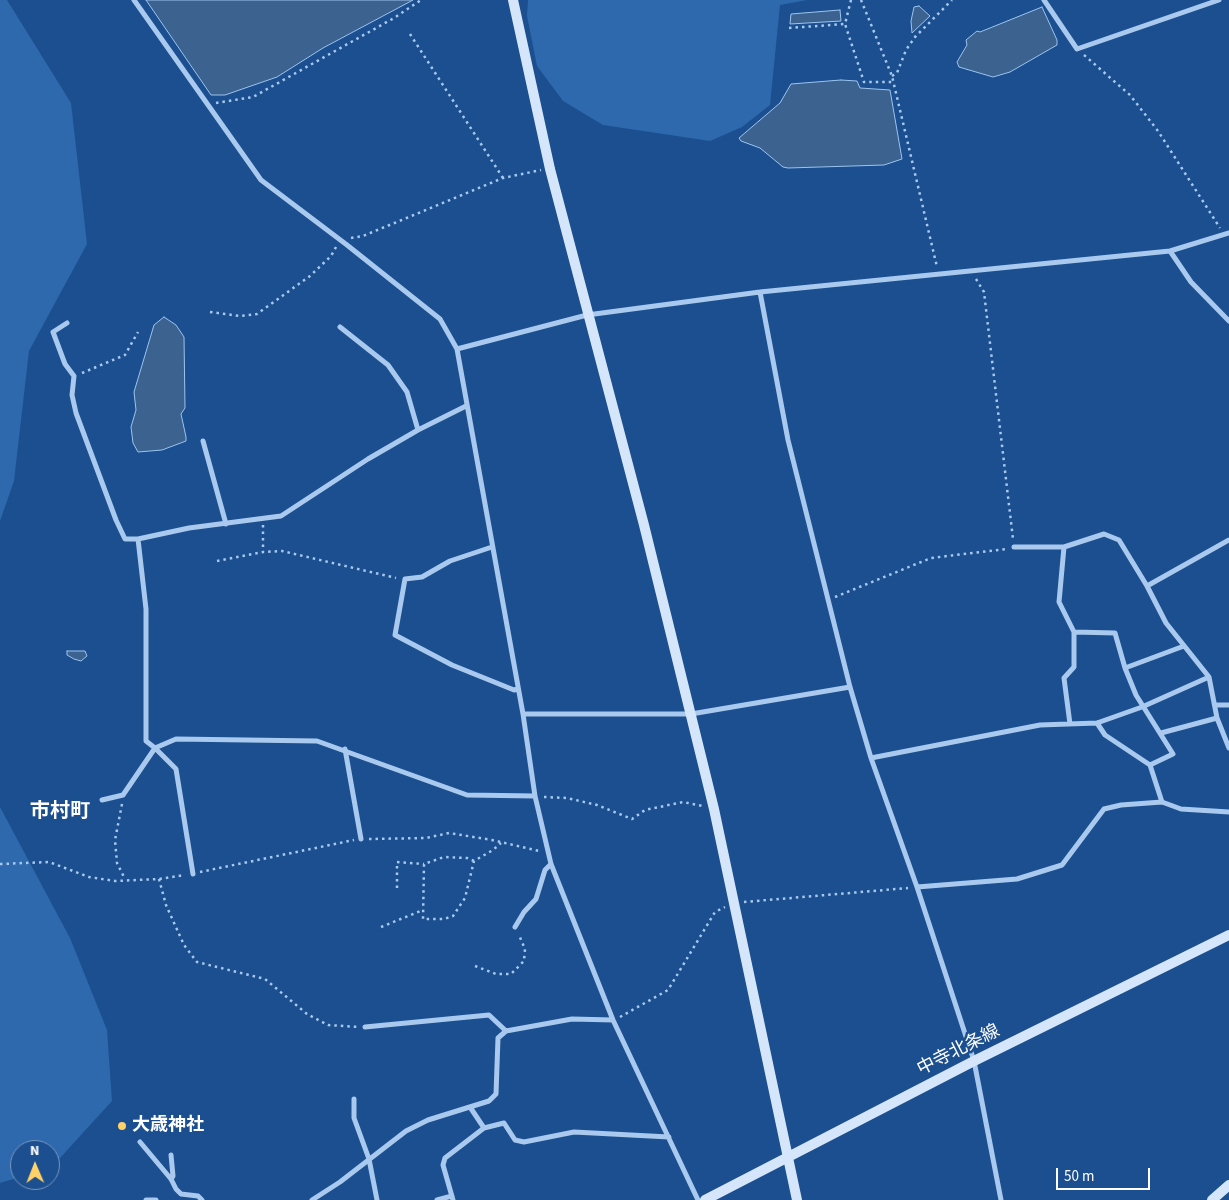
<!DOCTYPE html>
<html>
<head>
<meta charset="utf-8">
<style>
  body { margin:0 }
  #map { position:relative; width:1229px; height:1200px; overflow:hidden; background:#1b4f8f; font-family:"Source Sans 3",sans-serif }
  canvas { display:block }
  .north { position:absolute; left:10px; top:1140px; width:50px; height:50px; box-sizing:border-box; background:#1b4f8f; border:1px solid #7695bc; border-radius:50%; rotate:359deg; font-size:14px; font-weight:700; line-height:20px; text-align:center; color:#fff }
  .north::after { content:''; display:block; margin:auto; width:18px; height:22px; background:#ffd166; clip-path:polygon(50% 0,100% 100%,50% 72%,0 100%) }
  .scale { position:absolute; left:1056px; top:1168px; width:94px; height:22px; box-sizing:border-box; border:2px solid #fff; border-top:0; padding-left:6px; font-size:15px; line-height:18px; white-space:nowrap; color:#fff; -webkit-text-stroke:4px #1b4f8f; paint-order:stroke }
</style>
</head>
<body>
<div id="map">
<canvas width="1229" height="1200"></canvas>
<div class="north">N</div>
<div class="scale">50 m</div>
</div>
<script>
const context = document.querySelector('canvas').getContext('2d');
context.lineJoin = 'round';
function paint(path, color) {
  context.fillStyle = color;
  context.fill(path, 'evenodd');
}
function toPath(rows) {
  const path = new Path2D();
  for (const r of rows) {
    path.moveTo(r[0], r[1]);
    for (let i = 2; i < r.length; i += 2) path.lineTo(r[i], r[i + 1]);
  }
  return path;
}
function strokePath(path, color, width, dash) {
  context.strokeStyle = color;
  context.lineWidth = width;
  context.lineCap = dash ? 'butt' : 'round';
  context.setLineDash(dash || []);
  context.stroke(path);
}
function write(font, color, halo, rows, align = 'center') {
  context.font = font + ' "Source Sans 3","Noto Sans JP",sans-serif';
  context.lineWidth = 5;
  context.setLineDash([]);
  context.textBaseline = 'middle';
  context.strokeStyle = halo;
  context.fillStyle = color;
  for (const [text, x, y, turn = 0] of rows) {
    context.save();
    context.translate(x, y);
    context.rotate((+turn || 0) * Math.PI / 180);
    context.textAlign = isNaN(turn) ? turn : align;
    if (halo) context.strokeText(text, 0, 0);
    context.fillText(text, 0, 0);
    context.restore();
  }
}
const green = toPath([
  [0,0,7,0,71,103,87,244,29,351,14,481,0,521],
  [528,0,807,0,780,5,770,105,742,127,710,141,603,125,563,101,537,66,527,16],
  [0,807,70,938,107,1030,112,1101,50,1169,50,1150,20,1150,20,1177,0,1183]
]);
const water = toPath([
  [146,0,413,0,323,48,277,77,225,95,211,95,146,0],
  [919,6,930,16,912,33,911,21,914,7,919,6],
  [1042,7,1057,40,1057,45,1010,72,993,77,959,67,957,62,967,45,966,40,977,31,980,32,1042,7],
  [840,10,841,21,790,24,791,14,840,10],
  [841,80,857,81,860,88,890,90,902,159,884,165,788,168,783,167,760,148,741,141,739,138,780,103,791,84,841,80],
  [164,317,176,325,184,337,185,408,181,414,186,437,186,441,162,450,138,452,133,443,131,427,136,410,134,392,154,325,164,317],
  [67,651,85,651,87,656,81,661,74,659,67,655,67,651]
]);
const path = toPath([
  [851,0,845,24,864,82,894,82],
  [861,0,892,76,937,267],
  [789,28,845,24],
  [410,34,503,178],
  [1084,55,1130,95,1158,131,1220,228],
  [892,76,897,73,906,50,915,37,952,0],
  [216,103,253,97,394,18,421,0],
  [351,238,363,236,503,178,541,170],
  [976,279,984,292,1013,539],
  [210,312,240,316,257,314,310,276,331,256,336,247],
  [82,373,125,355,138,332],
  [263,525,263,552],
  [217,561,263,552,282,551,396,578],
  [835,597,931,558,1006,549],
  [544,797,567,798,597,805,632,819,645,810,683,802,703,806],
  [122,804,115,840,117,863,125,879],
  [369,839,426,838,449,833,492,840,539,851],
  [474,861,467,858,444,857,424,864,423,919,444,919,453,916,465,898,474,861,493,850,501,843],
  [0,864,49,862,89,877,115,881,159,879,185,875],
  [200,872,354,840],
  [159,879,166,905,184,945,197,962,265,979,307,1014,328,1025,359,1027],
  [397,888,397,862,424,864],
  [744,902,908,888],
  [381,927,423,910],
  [475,966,496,974,511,974,524,961,525,949,519,935],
  [620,1017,668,990,715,912,725,907]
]);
const street = toPath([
  [134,0,261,180,347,245,440,319,457,349,523,714,535,796,551,864,613,1020,698,1200],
  [1044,0,1077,49,1219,0],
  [1170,251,1191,282,1229,321],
  [760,292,788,440,850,687,871,758,917,887,974,1061,1001,1200],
  [67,323,53,332,65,364,74,376,72,395,76,413,116,520,125,539,138,539],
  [340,327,388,365,407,392,418,430],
  [457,349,587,315,760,292,1170,251,1229,233],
  [466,406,418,430,368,459,281,516,189,528,138,539,146,609,146,741,155,748,176,739,317,741,467,795,535,796],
  [203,441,226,524],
  [492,547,450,561,422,577,405,579,395,635,452,665,514,690,518,689],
  [1014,547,1064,547,1104,534,1119,540,1147,586,1166,623,1209,677,1217,718,1229,748],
  [1064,547,1059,602,1074,632,1074,667,1064,678,1070,724],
  [1147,586,1229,540],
  [1074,632,1115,633,1125,668,1136,695,1173,754,1150,765,1162,802],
  [1125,668,1184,646],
  [1216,705,1229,705],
  [523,714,691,714,850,687],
  [1097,723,1105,735,1150,765],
  [1161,733,1217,718],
  [345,749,361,839],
  [871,758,1040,725,1097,723,1142,707,1209,677],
  [102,800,123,795,155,748,176,769,193,874],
  [917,887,1017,879,1062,865,1104,809,1121,805,1162,802,1181,809,1229,812],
  [515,927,524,912,536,899,545,870,551,864],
  [365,1027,489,1015,506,1031],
  [354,1099,354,1118,369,1159,377,1200],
  [470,1107,484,1128],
  [140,1142,171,1179,176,1189,181,1194,198,1196,202,1200],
  [171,1179,173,1176,171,1155],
  [146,1200,156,1200],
  [312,1200,340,1182,406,1131,428,1120,489,1101,496,1094,498,1038,506,1031,572,1019,613,1020],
  [437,1200,452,1196],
  [453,1200,443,1165,445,1158,484,1128,504,1123,515,1140,524,1142,574,1132,669,1137]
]);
const secondary = toPath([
  [513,0,550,169,644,525,714,809,797,1200],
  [705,1200,974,1061,1229,935],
  [1212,1200,1229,1185]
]);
const markers = [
  [122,1126,5,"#ffd166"]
];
const streetNames = [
  ["中寺北条線",959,1051,-27]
];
const poiNames = [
  ["大歳神社",132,1126]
];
const quarterNames = [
  ["市村町",60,813]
];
paint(green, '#2e69ad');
paint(water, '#3c6290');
strokePath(water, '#9cc4f0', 1);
strokePath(path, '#a9c9ee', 2.5, [2.5, 4]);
strokePath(street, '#a9c9ee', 5);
strokePath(secondary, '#d6e6fa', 10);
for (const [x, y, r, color] of markers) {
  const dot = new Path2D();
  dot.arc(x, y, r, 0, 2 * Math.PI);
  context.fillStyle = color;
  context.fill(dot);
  strokePath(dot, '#1b4f8f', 2);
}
write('18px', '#fff', '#1b4f8f', streetNames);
write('bold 18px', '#fff', '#1b4f8f', poiNames, 'left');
write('bold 20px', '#fff', '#1b4f8f', quarterNames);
</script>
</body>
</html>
